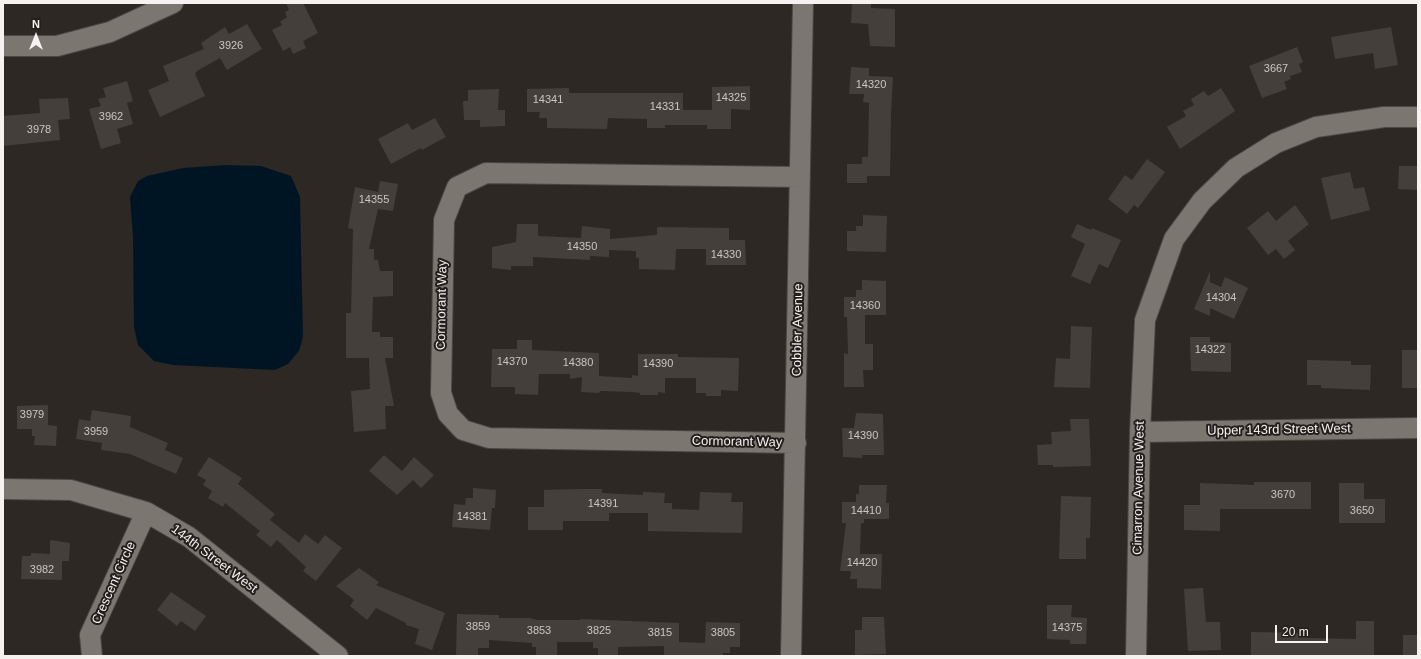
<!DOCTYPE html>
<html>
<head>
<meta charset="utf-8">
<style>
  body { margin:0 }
  #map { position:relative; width:1421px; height:659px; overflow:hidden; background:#2d2824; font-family:Arial,sans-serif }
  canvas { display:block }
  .frame { position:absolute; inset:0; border:4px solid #f5f2ef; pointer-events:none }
  .north { position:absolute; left:16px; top:16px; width:40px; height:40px; -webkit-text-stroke:3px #231e1b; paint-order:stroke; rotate:0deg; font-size:11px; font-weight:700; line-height:16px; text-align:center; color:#f5f2ef }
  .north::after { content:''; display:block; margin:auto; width:14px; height:18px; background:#f5f2ef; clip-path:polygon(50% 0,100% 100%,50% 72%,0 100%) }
  .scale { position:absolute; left:1275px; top:625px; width:53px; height:18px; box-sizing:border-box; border:2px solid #f5f2ef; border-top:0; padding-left:5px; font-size:12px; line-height:14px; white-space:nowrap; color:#f5f2ef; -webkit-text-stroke:3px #231e1b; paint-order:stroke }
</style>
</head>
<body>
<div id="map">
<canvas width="1421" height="659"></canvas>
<div class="frame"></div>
<div class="north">N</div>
<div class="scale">20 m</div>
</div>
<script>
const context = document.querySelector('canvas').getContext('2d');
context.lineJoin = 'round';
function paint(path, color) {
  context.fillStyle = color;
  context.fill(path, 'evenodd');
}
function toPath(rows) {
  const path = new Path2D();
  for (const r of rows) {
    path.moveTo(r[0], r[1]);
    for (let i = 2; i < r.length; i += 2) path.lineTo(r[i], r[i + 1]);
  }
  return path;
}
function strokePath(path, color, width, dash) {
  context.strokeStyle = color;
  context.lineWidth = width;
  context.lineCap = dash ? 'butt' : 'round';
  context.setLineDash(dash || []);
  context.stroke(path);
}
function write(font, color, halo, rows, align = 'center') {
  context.font = font + ' Arial,sans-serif';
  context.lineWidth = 4;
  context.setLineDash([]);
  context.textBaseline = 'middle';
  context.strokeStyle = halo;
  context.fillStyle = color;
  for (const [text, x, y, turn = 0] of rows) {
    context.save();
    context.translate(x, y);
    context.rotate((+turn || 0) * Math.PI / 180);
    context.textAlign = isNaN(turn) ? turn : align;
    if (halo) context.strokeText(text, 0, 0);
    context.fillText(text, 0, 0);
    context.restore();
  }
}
const water = toPath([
  [227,165,261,166,291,176,300,197,303,337,299,351,288,364,275,370,173,365,154,361,138,345,134,327,133,236,130,197,138,181,147,176,183,168]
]);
const building = toPath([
  [286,3,303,3,318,33,303,41,306,48,293,54,290,47,283,51,272,30,282,25,280,22,287,17,285,12,289,10],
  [852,3,871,3,871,8,895,9,895,47,870,46,868,24,851,23],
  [247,24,262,49,227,70,220,58,197,71,195,74,205,96,160,117,148,90,169,81,163,66,204,49,201,43,225,27,229,34],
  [1391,27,1398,65,1375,69,1373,53,1335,59,1331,37],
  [1297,47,1303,62,1299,64,1302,72,1290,76,1291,79,1284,82,1287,89,1262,98,1249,66],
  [851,67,869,68,869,76,893,77,891,114,890,176,867,176,867,183,847,183,847,164,862,164,862,157,868,157,869,103,863,102,864,94,849,94],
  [127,81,133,101,127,103,133,124,117,129,121,143,101,149,89,109,101,106,98,99,106,97,103,88],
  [750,86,750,110,731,109,731,129,707,129,707,125,665,125,665,128,647,128,647,119,608,118,607,129,547,128,547,118,539,118,540,112,527,112,527,89,569,88,569,93,683,93,683,110,712,110,712,87],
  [1221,88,1235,111,1180,149,1167,127,1186,116,1183,111,1194,105,1191,99,1204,91,1208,96],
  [499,89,498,110,505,110,505,126,480,127,480,120,464,120,463,101,468,101,468,90],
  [68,98,70,119,58,120,60,140,3,146,3,116,40,113,39,99],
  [435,118,446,137,422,150,421,148,391,164,378,139,408,123,412,130],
  [1147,159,1165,172,1138,208,1134,205,1127,214,1108,199,1125,175,1132,180],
  [1399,166,1418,166,1418,190,1398,189],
  [1350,172,1354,189,1364,187,1370,210,1331,220,1321,178],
  [380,181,398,184,393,211,378,209,369,249,374,249,374,260,378,260,380,271,393,271,393,296,373,297,372,332,380,332,380,337,393,337,393,358,385,358,394,406,385,406,386,429,354,432,351,391,370,389,369,358,346,358,346,313,351,313,353,229,348,228,355,187,378,192],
  [1295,205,1309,224,1288,241,1295,250,1284,259,1276,249,1268,255,1247,228,1268,211,1276,221],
  [863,215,887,216,886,252,847,251,847,231,856,231,856,226,863,226],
  [517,224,538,224,538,236,581,238,582,226,610,229,610,239,657,235,657,227,729,228,729,240,745,240,746,265,706,265,706,249,676,249,675,270,639,269,639,258,636,258,636,251,609,250,609,257,590,256,590,260,533,257,533,266,511,266,511,270,492,268,492,247,516,242],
  [1077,224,1091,230,1092,228,1121,240,1108,268,1099,264,1090,284,1071,276,1085,244,1071,237],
  [1210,271,1210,282,1221,287,1225,277,1248,288,1234,319,1210,308,1210,316,1194,309],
  [862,280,886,281,886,315,865,315,865,344,873,344,873,370,863,370,864,387,844,387,844,353,848,354,847,317,844,317,844,297,856,297,856,290,862,290],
  [1071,326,1092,327,1090,388,1054,387,1056,358,1070,359],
  [1190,337,1210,337,1210,342,1231,343,1231,372,1191,371],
  [517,340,532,340,532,350,599,353,599,376,632,378,632,375,638,376,638,354,678,354,678,357,739,358,738,391,721,390,721,396,706,396,706,393,696,393,696,378,665,378,665,393,658,392,658,395,640,395,640,393,632,392,600,391,599,393,581,392,582,377,570,379,570,374,539,374,538,395,515,394,515,387,491,387,492,349,517,349],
  [1402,350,1418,350,1418,388,1402,388],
  [1307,360,1351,361,1351,365,1371,365,1370,390,1321,388,1321,385,1307,385],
  [48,405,48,425,57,426,56,446,34,445,35,436,32,436,32,429,17,429,17,406],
  [92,410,131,416,130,427,168,443,165,450,183,458,176,474,130,454,101,450,102,443,76,439,79,419,90,421],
  [856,413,883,414,884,455,862,455,862,458,843,457,842,428,854,428],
  [1070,419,1089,419,1091,466,1053,467,1053,465,1038,465,1037,445,1052,444,1051,432,1071,431],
  [384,455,402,471,414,457,434,475,421,488,413,480,397,495,369,471],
  [209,457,242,478,238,484,275,514,270,520,299,543,305,534,318,544,325,535,342,548,316,581,303,571,306,567,277,540,271,547,256,535,260,531,225,503,223,507,208,498,212,491,203,485,206,480,197,475],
  [1254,482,1311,482,1311,509,1220,509,1220,531,1184,530,1184,505,1200,505,1200,483,1254,485],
  [1339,483,1364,483,1364,499,1385,499,1385,523,1339,523],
  [859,485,887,485,886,503,889,503,889,519,864,519,864,523,861,523,860,554,882,554,881,589,857,588,857,579,850,579,851,571,840,571,846,523,842,523,842,502,856,502,856,494,859,494],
  [473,488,496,490,495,508,492,508,490,530,452,527,454,504,465,505,466,498,473,498],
  [579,489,602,489,602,493,643,495,643,492,665,493,664,503,672,503,672,509,699,510,700,492,732,493,731,502,743,502,742,533,648,531,648,513,609,513,609,521,563,521,563,530,528,530,528,507,544,507,544,490],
  [1061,496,1091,497,1090,538,1086,538,1086,559,1059,559],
  [50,540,70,543,69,561,62,561,62,580,21,579,22,556,31,556,31,553,50,554],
  [359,568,379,582,376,585,445,613,432,650,415,644,419,629,406,625,406,623,376,608,367,620,350,606,354,600,336,586],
  [1203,588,1206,622,1220,622,1221,650,1188,651,1184,589],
  [171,592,206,616,195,631,181,621,177,626,157,610],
  [1047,605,1072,605,1071,617,1087,618,1086,644,1070,644,1070,640,1047,639],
  [457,614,499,615,499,618,530,618,537,620,580,620,580,619,679,623,679,642,705,643,706,622,740,623,740,647,730,647,730,653,723,653,723,656,664,656,664,646,618,647,618,656,598,656,598,648,593,648,593,642,557,642,557,656,536,656,536,647,532,647,532,643,489,640,489,648,478,648,478,656,456,656],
  [862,617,884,617,886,654,855,655,855,630,862,630],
  [1356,621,1374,621,1374,656,1251,656,1251,632,1308,633,1308,638,1356,639],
  [1403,635,1418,635,1418,656,1403,656]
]);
const minor = toPath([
  [3,46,57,46,110,32,173,3],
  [1140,432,1418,428],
  [796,443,489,438,463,430,448,414,441,393,444,220,457,187,486,173,800,177],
  [3,489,71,490,146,512,189,537,338,656],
  [92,656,90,635,146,512],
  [791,656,803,3],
  [1136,656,1140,432,1145,320,1174,239,1202,201,1236,168,1276,143,1316,127,1384,117,1418,117]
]);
const numberNames = [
  ["3926",231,46],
  ["3667",1276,69],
  ["14320",871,85],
  ["14325",731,98],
  ["14341",548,100],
  ["14331",665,107],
  ["3962",111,117],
  ["3978",39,130],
  ["14355",374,200],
  ["14350",582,247],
  ["14330",726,255],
  ["14304",1221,298],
  ["14360",865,306],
  ["14322",1210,350],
  ["14370",512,362],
  ["14380",578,363],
  ["14390",658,364],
  ["3979",32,415],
  ["3959",96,432],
  ["14390",863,436],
  ["3670",1283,495],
  ["14391",603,504],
  ["14410",866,511],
  ["3650",1362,511],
  ["14381",472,517],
  ["14420",862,563],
  ["3982",42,570],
  ["3859",478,627],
  ["14375",1067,628],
  ["3853",539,631],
  ["3825",599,631],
  ["3815",660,633],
  ["3805",723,633]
];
const streetNames = [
  ["Cormorant Way",442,305,-89],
  ["Cobbler Avenue",798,330,-89],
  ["Upper 143rd Street West",1279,430,-1],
  ["Cormorant Way",737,442,1],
  ["Cimarron Avenue West",1139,488,-89],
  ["144th Street West",214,559,37],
  ["Crescent Circle",114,583,-66]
];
paint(water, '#001523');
paint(building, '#453f3b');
strokePath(minor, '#4b4743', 22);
strokePath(minor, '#7c7671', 20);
write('11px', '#c9c5c2', null, numberNames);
write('13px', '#f5f2ef', '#231e1b', streetNames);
</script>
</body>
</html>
